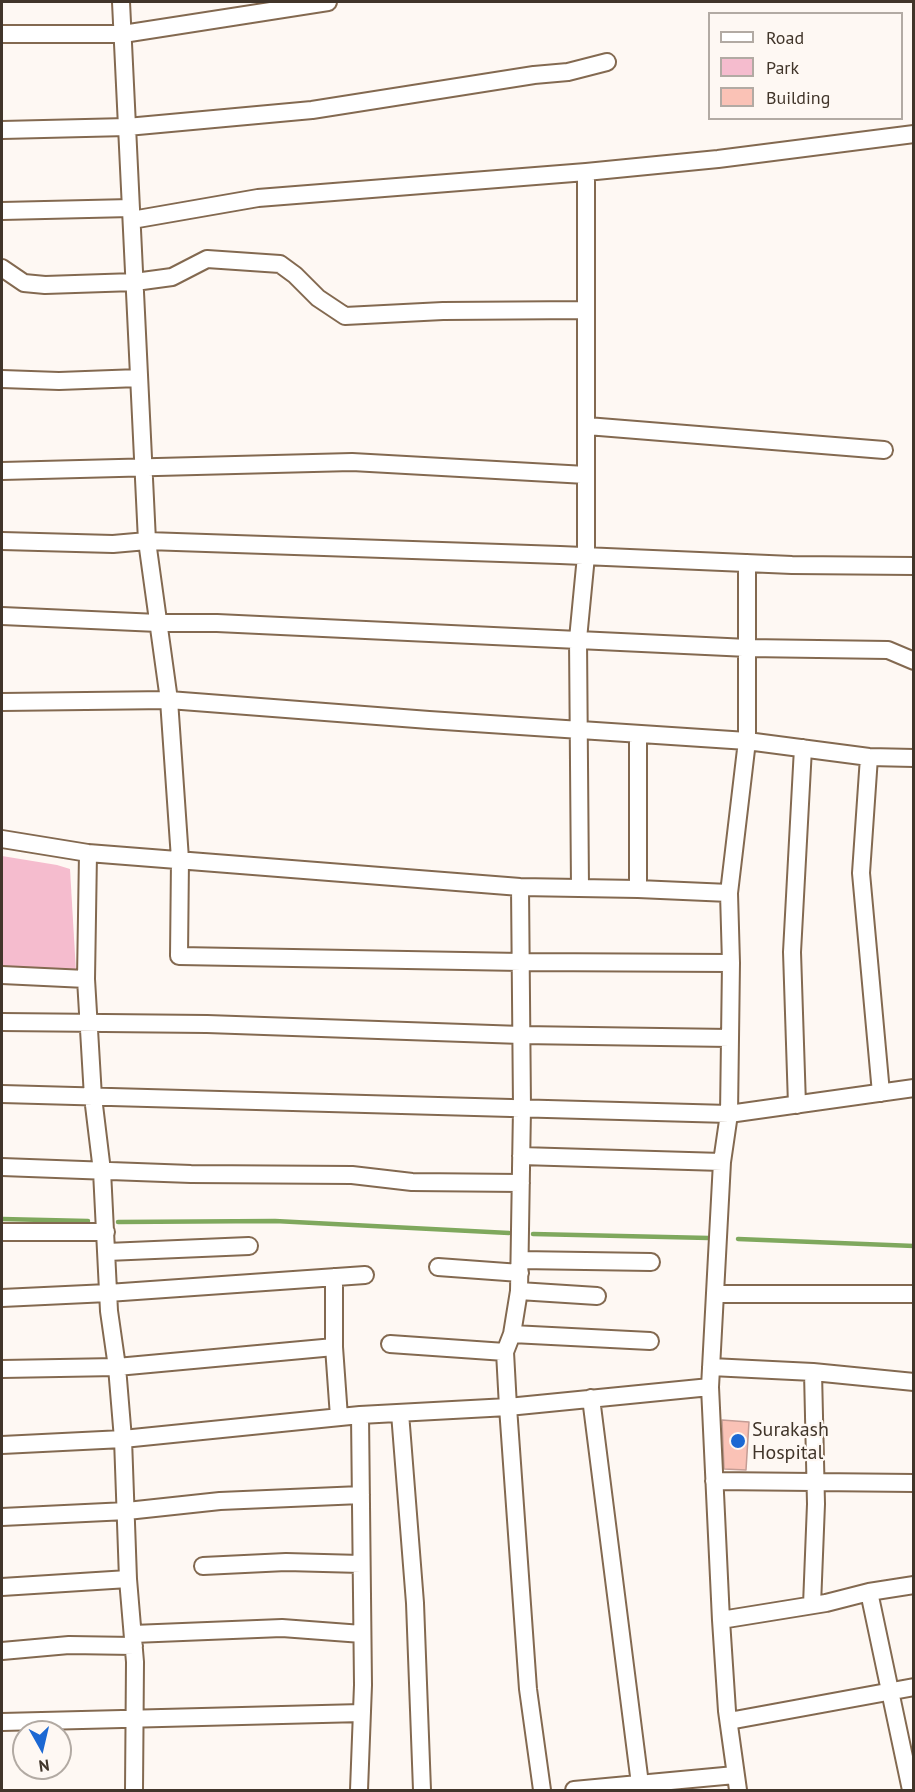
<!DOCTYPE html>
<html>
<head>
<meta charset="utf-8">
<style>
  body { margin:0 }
  #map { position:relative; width:915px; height:1792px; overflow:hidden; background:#fef8f3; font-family:"PT Sans",sans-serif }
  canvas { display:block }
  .frame { position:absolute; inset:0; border:3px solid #41352a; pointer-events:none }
  .legend { position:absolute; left:708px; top:12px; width:195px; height:108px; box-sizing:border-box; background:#fef8f3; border:2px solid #b2aaa3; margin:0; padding:8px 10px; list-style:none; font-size:18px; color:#41352a }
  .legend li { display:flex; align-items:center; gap:12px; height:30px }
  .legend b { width:30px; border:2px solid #b2aaa3 }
  .north { position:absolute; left:12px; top:1720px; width:60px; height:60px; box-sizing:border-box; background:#fef8f3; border:2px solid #b2aaa3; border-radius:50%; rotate:172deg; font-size:16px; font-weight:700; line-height:24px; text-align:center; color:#41352a }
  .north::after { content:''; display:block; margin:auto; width:21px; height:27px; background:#1c68d3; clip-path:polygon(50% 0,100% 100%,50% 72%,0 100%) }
</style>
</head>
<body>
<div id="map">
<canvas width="915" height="1792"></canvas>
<div class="frame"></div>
<ul class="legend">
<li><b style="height:8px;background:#fff"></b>Road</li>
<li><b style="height:16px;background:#f5bcce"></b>Park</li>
<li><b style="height:16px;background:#fac2b6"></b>Building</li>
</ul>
<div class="north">N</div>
</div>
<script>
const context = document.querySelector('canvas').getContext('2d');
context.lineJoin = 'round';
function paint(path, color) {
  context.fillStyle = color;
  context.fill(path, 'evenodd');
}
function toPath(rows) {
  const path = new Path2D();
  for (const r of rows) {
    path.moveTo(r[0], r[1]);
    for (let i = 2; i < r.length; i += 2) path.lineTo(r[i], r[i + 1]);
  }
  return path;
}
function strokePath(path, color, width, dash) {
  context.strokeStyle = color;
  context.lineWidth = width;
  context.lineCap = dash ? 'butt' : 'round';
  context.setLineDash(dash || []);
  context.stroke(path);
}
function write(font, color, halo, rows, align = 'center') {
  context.font = font + ' "PT Sans",sans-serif';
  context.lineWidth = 4.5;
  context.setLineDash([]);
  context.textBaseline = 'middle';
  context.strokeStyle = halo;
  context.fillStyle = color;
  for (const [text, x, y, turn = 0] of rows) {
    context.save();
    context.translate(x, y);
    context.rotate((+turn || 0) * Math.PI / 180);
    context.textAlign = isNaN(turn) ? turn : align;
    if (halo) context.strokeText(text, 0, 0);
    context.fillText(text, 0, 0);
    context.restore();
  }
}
const green = toPath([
  [2,856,57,865,70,869,76,972,2,969]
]);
const stream = toPath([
  [2,1219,88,1221],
  [118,1222,275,1221,509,1233],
  [533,1234,709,1238],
  [738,1239,914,1246]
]);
const building = toPath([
  [722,1420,749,1422,746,1470,724,1469,722,1420]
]);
const street = toPath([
  [121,2,147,541,169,700,180,859,179,956,521,962,731,963],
  [2,34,123,34,328,2],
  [2,130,127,127,312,110,534,75,568,72,607,62],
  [2,211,131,208],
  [132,220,258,198,586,172,718,159,914,134],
  [2,268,24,283,45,285,135,282,172,277,207,259,280,264,295,275,318,298,345,316,443,311,586,310],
  [2,379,59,381,139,378],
  [587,426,884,450],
  [2,471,352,462,586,475],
  [2,541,113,544,147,541,560,555,792,565,914,566],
  [2,616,158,623,217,623,748,648,888,650,914,661],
  [2,702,169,700,429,720,747,741,869,757,914,758],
  [869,757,861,873,881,1093],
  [2,839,88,853,520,887,638,889,729,893],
  [88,853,86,979,93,1097,102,1171,109,1311,117,1367,123,1439,128,1579,135,1662,134,1790],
  [520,887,522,1108,519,1291,512,1334,505,1352,508,1407,710,1387],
  [580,888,578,639,586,556,586,172],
  [638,889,638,734],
  [2,975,86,979],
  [2,1022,207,1024,521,1035,730,1038],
  [2,1094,729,1114,914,1088],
  [797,1105,792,952,803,748],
  [521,1156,722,1162],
  [2,1167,191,1174,352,1175,412,1182,521,1183],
  [2,1232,106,1232],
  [107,1252,249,1246],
  [520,1260,651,1262],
  [438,1267,520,1273],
  [334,1277,334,1347,339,1417],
  [519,1291,597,1296],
  [715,1294,914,1294],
  [2,1298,108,1293,365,1275],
  [512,1334,650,1341],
  [390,1344,505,1352],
  [711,1367,813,1372,914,1382],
  [2,1369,117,1367,334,1347],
  [591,1398,640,1784],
  [400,1413,415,1603,422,1790],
  [2,1445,123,1439,360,1415,508,1407,528,1689,542,1790],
  [714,1481,914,1483],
  [2,1517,127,1511,220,1501,361,1495],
  [203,1566,286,1562,361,1564],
  [2,1587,128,1579],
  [869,1592,911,1790],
  [812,1605,816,1504,813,1372],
  [721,1620,826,1603,869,1592,914,1585],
  [133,1634,282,1628,362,1634],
  [2,1651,69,1645,134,1646],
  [729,1721,914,1687],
  [2,1722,362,1713],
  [359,1790,363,1685,360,1415],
  [574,1790,735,1775],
  [738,1790,727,1711,721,1620,710,1387,722,1162,729,1114,731,963,729,893,747,741,747,563]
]);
const markers = [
  [738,1441,8,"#1c68d3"]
];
const poiNames = [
  ["Surakash",752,1430],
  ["Hospital",752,1453]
];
paint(green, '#f5bcce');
strokePath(stream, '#7fa85d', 4.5);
paint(building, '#fac2b6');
strokePath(building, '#c49c94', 1.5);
strokePath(street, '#836950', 20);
strokePath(street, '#fff', 16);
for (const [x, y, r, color] of markers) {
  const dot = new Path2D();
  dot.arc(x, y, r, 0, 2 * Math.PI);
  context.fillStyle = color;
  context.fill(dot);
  strokePath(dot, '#fef8f3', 2);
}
write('20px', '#41352a', '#fef8f3', poiNames, 'left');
</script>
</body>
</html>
